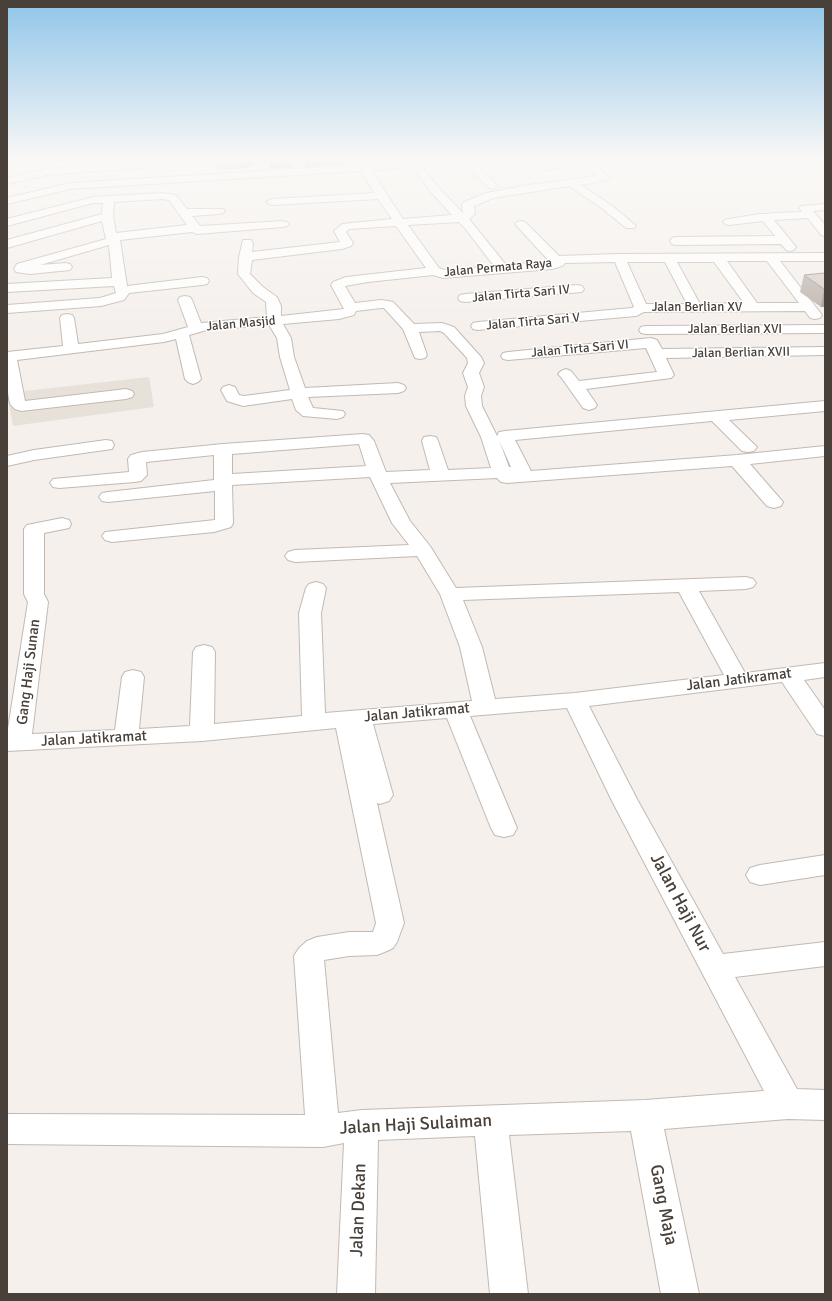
<!DOCTYPE html>
<html>
<head>
<meta charset="utf-8">
<style>
  body { margin:0 }
  #map { position:relative; width:832px; height:1301px; overflow:hidden; background:#f5f0ec; font-family:Signika,sans-serif }
  canvas { display:block }
  .frame { position:absolute; inset:0; border:8px solid #49403a; pointer-events:none }
</style>
</head>
<body>
<div id="map">
<canvas width="832" height="1301"></canvas>
<div class="frame"></div>
</div>
<script>
const context = document.querySelector('canvas').getContext('2d');
context.lineJoin = 'round';
function paint(path, color) {
  context.fillStyle = color;
  context.fill(path, 'evenodd');
}
function toPath(rows) {
  const path = new Path2D();
  for (const r of rows) {
    path.moveTo(r[0], r[1]);
    for (let i = 2; i < r.length; i += 2) path.lineTo(r[i], r[i + 1]);
  }
  return path;
}
function strokePath(path, color, width, dash) {
  context.strokeStyle = color;
  context.lineWidth = width;
  context.lineCap = dash ? 'butt' : 'round';
  context.setLineDash(dash || []);
  context.stroke(path);
}
function write(font, color, halo, rows, align = 'center') {
  context.font = font + ' Signika,sans-serif';
  context.lineWidth = 3;
  context.setLineDash([]);
  context.textBaseline = 'middle';
  context.strokeStyle = halo;
  context.fillStyle = color;
  for (const [text, x, y, turn = 0] of rows) {
    context.save();
    context.translate(x, y);
    context.rotate((+turn || 0) * Math.PI / 180);
    context.textAlign = isNaN(turn) ? turn : align;
    if (halo) context.strokeText(text, 0, 0);
    context.fillText(text, 0, 0);
    context.restore();
  }
}
const residential = toPath([
  [149,377,154,407,13,426,7,393]
]);
const minor = toPath([
  [354,159,364,159,367,164,408,161,406,159,416,159,418,161,451,159,499,159,498,161,494,162,475,163,498,186,493,189,489,188,464,164,422,167,439,188,463,213,462,204,464,202,486,193,529,185,596,176,582,165,543,170,538,167,539,165,588,159,635,159,634,161,630,162,594,164,609,177,608,179,597,182,581,185,611,205,634,224,636,226,634,228,626,228,603,209,569,186,493,198,474,206,475,214,469,219,506,265,549,261,515,224,517,222,521,221,525,222,559,256,619,254,825,253,825,261,780,261,822,315,820,318,815,319,810,318,805,311,644,312,636,316,478,330,473,329,471,326,473,323,478,322,632,308,634,307,615,262,565,263,562,266,552,269,443,278,433,275,368,282,345,286,355,303,381,300,388,301,393,302,414,324,442,323,454,327,481,357,484,363,479,373,484,387,481,396,482,406,497,436,499,432,505,431,825,401,825,411,729,420,757,447,754,451,748,452,742,451,712,421,515,440,531,471,737,455,825,446,825,456,750,464,783,502,781,506,774,508,767,506,732,466,507,483,501,482,497,478,390,483,410,521,430,546,456,588,746,577,753,579,756,583,753,587,746,589,699,591,745,673,825,663,825,677,804,680,825,710,825,736,817,734,782,682,589,706,638,801,723,954,825,942,825,966,735,977,797,1089,825,1090,825,1120,788,1119,664,1129,699,1294,661,1294,631,1131,509,1135,528,1294,490,1294,475,1136,378,1140,375,1294,337,1294,344,1143,323,1147,7,1144,7,1114,305,1115,294,956,299,948,307,941,317,937,349,932,373,932,376,923,336,728,202,741,7,751,7,735,28,602,24,594,24,529,27,525,62,518,69,520,71,524,69,528,44,533,44,594,48,602,32,734,115,730,122,677,125,672,133,670,141,672,144,677,139,729,190,726,193,652,196,647,204,645,212,647,215,652,214,724,302,716,299,613,306,588,309,584,316,582,323,584,326,588,321,613,325,713,472,701,460,647,440,594,417,556,295,562,288,560,285,556,288,552,295,550,409,545,392,523,370,477,232,485,233,523,231,527,214,532,112,542,105,540,102,536,105,532,215,520,215,491,108,502,102,501,99,497,102,493,108,492,214,480,214,455,146,462,147,475,141,481,135,482,59,488,53,487,50,483,53,479,129,472,128,459,131,455,142,452,223,444,363,434,369,435,374,441,386,472,430,470,422,441,424,437,430,436,436,437,438,441,448,470,491,468,481,437,466,406,465,396,468,387,463,373,468,363,467,358,444,333,440,331,419,332,427,355,425,358,420,359,415,358,403,329,384,308,381,308,356,311,354,315,339,319,283,324,291,338,294,357,305,388,398,383,404,385,406,388,404,391,398,393,308,397,313,408,343,411,345,414,343,417,337,419,303,416,296,410,292,399,243,406,227,401,221,390,223,387,229,385,235,387,239,395,244,396,290,390,280,357,277,338,269,325,207,330,189,335,201,379,198,382,193,384,188,382,185,379,176,339,164,342,17,360,25,401,126,389,132,391,134,394,132,397,126,399,21,411,15,409,10,404,7,387,7,352,63,346,60,318,62,315,67,314,72,315,74,318,78,344,163,334,188,327,178,300,180,297,185,296,190,297,192,300,201,323,267,317,266,302,253,293,238,274,239,257,243,240,251,240,253,243,252,252,340,242,334,231,342,224,392,219,378,199,272,205,266,202,272,199,374,193,361,171,70,189,7,204,7,198,70,183,357,165,354,159],
  [412,167,431,192,452,215,403,219,371,170,412,167],
  [459,222,464,227,494,266,444,270,439,268,408,225,459,222],
  [396,226,426,268,346,277,333,282,331,285,344,309,281,316,281,306,277,297,263,287,250,274,252,260,342,249,351,246,353,243,346,232,349,229,396,226],
  [727,261,767,261,799,303,757,303,727,261],
  [627,262,665,262,687,304,646,304,627,262],
  [677,262,714,262,744,303,700,304,677,262],
  [499,440,511,467,509,467,499,440],
  [359,444,366,466,232,474,232,454,359,444],
  [679,592,724,675,575,693,495,699,482,647,463,600,679,592],
  [567,708,612,801,764,1091,645,1100,362,1110,338,1113,324,960,349,956,377,955,387,951,393,948,397,942,404,923,377,803,380,804,389,801,393,795,373,724,447,718,491,828,495,835,504,837,513,835,517,828,470,716,567,708],
  [179,160,183,161,184,163,183,165,46,175,7,184,7,178,46,169,179,160],
  [162,193,176,195,187,209,223,209,225,211,223,213,219,214,192,216,200,226,283,221,287,222,289,224,287,226,283,227,197,234,192,232,120,240,127,286,202,277,207,278,209,281,207,284,202,285,129,293,124,300,101,306,7,313,7,305,100,298,116,293,114,286,7,292,7,284,112,278,109,245,40,265,66,263,70,264,72,267,70,270,30,274,16,272,14,269,17,264,106,239,102,221,7,248,7,240,102,214,103,203,93,203,7,226,7,219,93,197,162,193],
  [162,199,169,200,187,225,116,233,113,216,114,202,162,199],
  [825,204,825,210,813,211,825,225,825,236,821,235,808,218,774,220,796,247,794,250,790,251,786,250,781,244,676,245,672,244,670,241,672,238,676,237,775,236,763,221,729,225,725,224,723,222,725,220,729,219,759,214,766,214,773,213,802,212,799,208,801,206,825,204],
  [577,285,582,286,584,289,582,292,465,302,460,301,458,298,460,295,465,294,577,285],
  [825,325,825,333,646,334,641,333,639,330,641,327,646,326,825,325],
  [651,338,657,340,662,349,825,347,825,355,666,358,674,375,671,378,586,389,597,405,595,408,589,410,583,408,561,377,558,374,561,371,566,369,571,371,579,381,657,372,646,348,508,360,503,359,501,356,503,353,508,352,651,338],
  [106,440,112,441,114,445,112,449,34,460,7,466,7,456,34,450,106,440],
  [825,855,825,875,760,885,750,882,746,875,750,868,760,865,825,855]
]);
const wall = toPath([
  [215,159,253,166,239,169,216,169],
  [266,159,292,159,293,167,271,169],
  [302,159,346,159,346,165,306,167],
  [825,273,825,307,821,307,800,292,804,275]
]);
const shadedWall = toPath([
  [306,159,346,159,346,165,306,167],
  [292,160,293,167,271,169,270,161],
  [253,163,253,166,239,169,238,165],
  [824,289,825,289,825,307,821,307]
]);
const building = toPath([
  [215,159,252,159,253,163,238,165,215,165,215,159],
  [269,159,292,159,292,160,270,161,269,159],
  [825,273,825,289,824,289,804,275,825,273]
]);
const farStreetnames = [
  ["Jalan Permata Raya",498,268,-5],
  ["Jalan Tirta Sari IV",521,294,-5],
  ["Jalan Berlian XV",697,308],
  ["Jalan Tirta Sari V",533,322,-5],
  ["Jalan Masjid",241,324,-5],
  ["Jalan Berlian XVI",735,330],
  ["Jalan Tirta Sari VI",580,349,-5],
  ["Jalan Berlian XVII",741,353,-1]
];
const streetNames = [
  ["Gang Haji Sunan",29,672,-83],
  ["Jalan Jatikramat",739,680,-7],
  ["Jalan Jatikramat",417,713,-5],
  ["Jalan Jatikramat",94,739,-3]
];
const nearStreetnames = [
  ["Jalan Haji Nur",680,903,62],
  ["Jalan Haji Sulaiman",416,1125,-3],
  ["Gang Maja",663,1205,79],
  ["Jalan Dekan",359,1210,-88]
];
paint(residential, '#e8e1da');
strokePath(minor, '#c3b9b1', 2);
paint(minor, '#fff');
paint(wall, '#bbb0a9');
paint(shadedWall, '#98908a');
paint(building, '#d9cdc5');
strokePath(building, '#98908a', 1);
const sky = context.createLinearGradient(0, 0, 0, 341);
sky.addColorStop(0, '#90c5ea');
sky.addColorStop(0.47, '#faf8f6');
sky.addColorStop(1, '#faf8f600');
context.fillStyle = sky;
context.fillRect(0, 0, 832, 341);
write('13px', '#49403a', '#fff', farStreetnames);
write('15px', '#49403a', '#fff', streetNames);
write('18px', '#49403a', '#fff', nearStreetnames);
</script>
</body>
</html>
